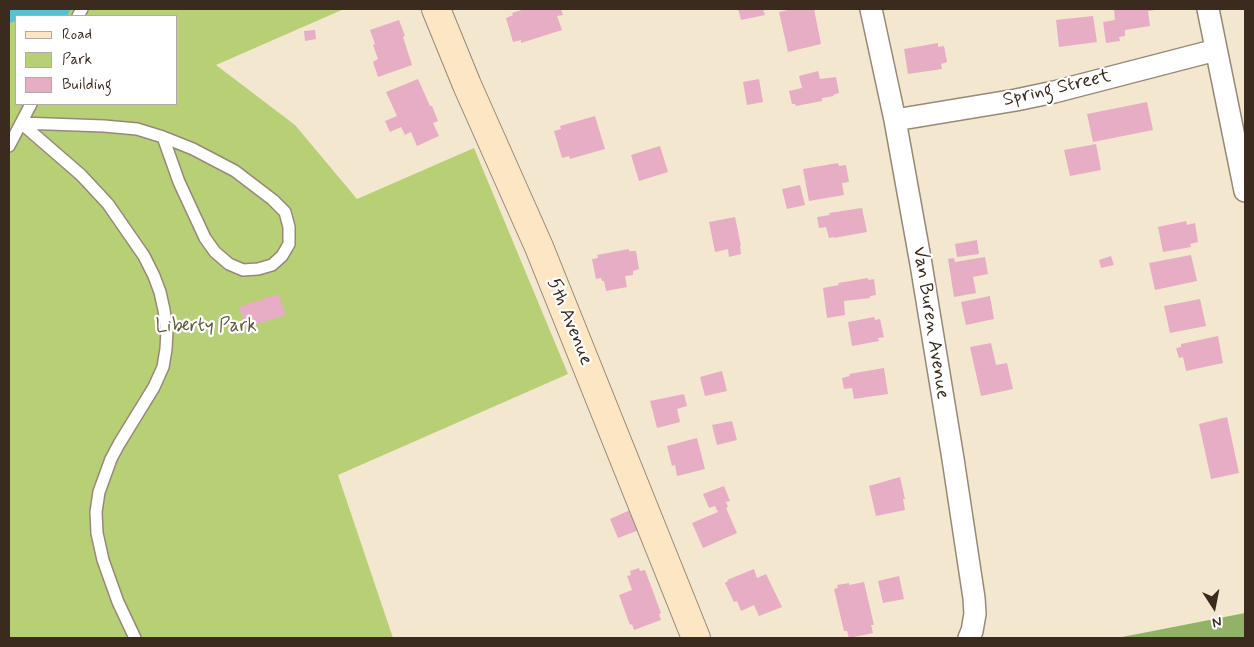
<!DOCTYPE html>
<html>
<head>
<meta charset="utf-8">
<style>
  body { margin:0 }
  #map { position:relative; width:1254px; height:647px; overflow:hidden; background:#f4e7d0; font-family:Mynerve,sans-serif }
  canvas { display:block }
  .frame { position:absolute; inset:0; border:10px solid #3b2a1e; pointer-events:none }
  .legend { position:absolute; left:15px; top:15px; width:162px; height:90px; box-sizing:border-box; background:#fff; border:1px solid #b1aaa5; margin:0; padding:6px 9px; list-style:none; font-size:15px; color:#3b2a1e }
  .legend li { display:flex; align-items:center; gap:10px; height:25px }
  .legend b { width:25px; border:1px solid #b1aaa5 }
  .north { position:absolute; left:1189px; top:582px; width:50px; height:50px; -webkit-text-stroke:4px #fff; paint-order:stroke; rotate:169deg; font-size:14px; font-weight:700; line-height:20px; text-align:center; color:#3b2a1e }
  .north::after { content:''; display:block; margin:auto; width:18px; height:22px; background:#3b2a1e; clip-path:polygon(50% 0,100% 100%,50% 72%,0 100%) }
</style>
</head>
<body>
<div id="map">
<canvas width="1254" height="647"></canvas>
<div class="frame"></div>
<ul class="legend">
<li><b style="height:6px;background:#fce6c4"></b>Road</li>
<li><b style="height:14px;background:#b7d076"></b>Park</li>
<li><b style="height:14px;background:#e6adc5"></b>Building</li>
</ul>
<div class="north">N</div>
</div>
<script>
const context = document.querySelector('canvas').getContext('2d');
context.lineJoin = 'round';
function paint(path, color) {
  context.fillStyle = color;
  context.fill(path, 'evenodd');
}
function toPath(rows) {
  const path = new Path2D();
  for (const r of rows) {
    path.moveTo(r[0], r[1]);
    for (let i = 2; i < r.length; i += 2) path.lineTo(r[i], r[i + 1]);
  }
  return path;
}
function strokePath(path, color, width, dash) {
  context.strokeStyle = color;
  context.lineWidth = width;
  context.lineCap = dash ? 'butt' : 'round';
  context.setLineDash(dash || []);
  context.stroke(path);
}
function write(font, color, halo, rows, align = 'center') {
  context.font = font + ' Mynerve,sans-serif';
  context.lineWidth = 4.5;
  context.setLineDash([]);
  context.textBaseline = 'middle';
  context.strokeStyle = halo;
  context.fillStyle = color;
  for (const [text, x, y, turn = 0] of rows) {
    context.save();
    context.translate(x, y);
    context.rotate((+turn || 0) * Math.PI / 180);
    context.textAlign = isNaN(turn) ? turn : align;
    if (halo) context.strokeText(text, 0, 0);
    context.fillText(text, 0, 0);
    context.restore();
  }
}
const green = toPath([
  [9,9,344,9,216,65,295,125,357,199,474,148,568,374,338,475,393,638,9,638],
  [16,16,176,16,176,104,16,104]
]);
const forest = toPath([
  [1245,613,1245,638,1117,638]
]);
const water = toPath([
  [9,9,71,9,67,16,16,16,16,21,9,23]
]);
const building = toPath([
  [525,9,561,9,563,15,557,16,562,30,521,43,521,40,513,42,506,18,513,15,512,13],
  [738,9,763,9,765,15,741,20],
  [793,9,814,9,821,44,788,52,779,12],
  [1114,9,1155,9,1155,10,1148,11,1150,26,1125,30,1125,36,1119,37,1120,41,1106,43,1103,22,1115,20],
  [1093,16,1097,42,1059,47,1056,20],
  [399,20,405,36,403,37,412,65,378,77,373,62,378,59,373,45,375,44,370,30],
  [315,30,316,39,305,41,304,31],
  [938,43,938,47,944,46,947,62,941,64,942,69,908,74,904,49],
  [818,71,820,79,836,77,839,93,833,95,834,96,822,98,822,101,796,106,795,104,792,104,789,91,802,88,799,76],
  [418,79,430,106,432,106,438,121,433,123,439,136,417,146,411,132,405,135,401,127,390,132,385,121,397,116,386,92],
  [759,79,763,102,747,105,743,82],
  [1147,102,1153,130,1093,142,1087,114],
  [595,116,605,149,570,159,569,156,562,158,554,131,561,129,560,126],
  [1096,144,1101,170,1070,176,1064,150],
  [660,146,668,172,639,181,631,155],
  [838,163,839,166,846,165,849,182,842,183,844,195,809,201,803,169],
  [800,185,805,205,787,209,782,189],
  [862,208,867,232,834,238,834,237,829,238,826,227,819,228,817,217,830,215,829,213],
  [735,217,741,246,740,246,741,254,729,257,728,249,715,252,709,222],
  [1186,221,1187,225,1195,223,1198,242,1190,244,1191,247,1163,252,1158,227],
  [977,240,979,254,957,257,955,244],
  [629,249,629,251,636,251,639,269,633,271,633,275,625,276,627,287,606,291,604,281,602,281,601,278,596,279,592,259,598,258,597,255],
  [1191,255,1197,281,1155,290,1149,263],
  [1111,256,1114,265,1101,268,1099,260],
  [985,257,988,274,973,277,976,293,954,297,948,259,954,258,955,262],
  [868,278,868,280,874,279,876,295,870,296,870,298,844,301,845,315,827,318,823,288,839,285,838,283],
  [278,294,286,315,246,328,239,307],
  [990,296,994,319,966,325,961,302],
  [1200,299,1206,326,1170,333,1164,306],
  [874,317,875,320,880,319,884,337,878,338,879,341,852,346,848,322],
  [1218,336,1223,363,1186,371,1183,357,1179,358,1176,348,1181,347,1181,344],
  [991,343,996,365,1007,363,1013,389,981,396,970,347],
  [884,368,888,394,854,399,852,388,844,389,842,378,850,376,849,374],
  [722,371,727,391,705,396,700,377],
  [684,394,687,406,677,409,680,422,657,428,650,401],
  [1227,417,1239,473,1211,479,1199,424],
  [732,421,737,440,717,445,712,425],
  [697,438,705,469,677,476,675,465,672,466,667,446],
  [900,477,905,499,903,499,905,510,876,516,869,486],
  [724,486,730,501,726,502,728,507,726,508,737,533,703,548,692,523,718,512,715,506,709,508,703,494],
  [630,510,639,530,618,538,610,519],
  [639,568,640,571,645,570,661,613,659,614,661,620,634,630,632,624,630,625,619,595,632,590,627,576,631,575,630,571],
  [754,569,757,578,766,574,782,607,759,616,754,605,741,611,737,601,734,602,725,583,728,581,727,580],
  [899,576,904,599,883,603,878,581],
  [864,582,874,625,871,625,873,633,849,638,847,631,844,631,834,589,838,588,837,585,849,583,849,585]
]);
const lane = toPath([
  [78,16,82,9],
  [21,123,81,175,108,204,144,256,154,276,160,292,164,310,167,330,166,349,163,367,154,387,119,444,111,459,99,492,96,512,97,533,103,560,118,602,135,638],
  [21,123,104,126,137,129,163,137],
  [163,137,193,149,235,171,273,200,285,212,289,227,289,244,282,256,272,265,258,269,243,270,229,264,215,252,205,238,179,182,163,137],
  [9,146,31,104]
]);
const street = toPath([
  [871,9,895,120,921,264,953,459,974,598,975,614,972,631,969,638],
  [1208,9,1245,191],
  [895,120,1016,100,1054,92,1216,50]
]);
const secondary = toPath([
  [436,9,467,85,539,247,696,638]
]);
const streetNames = [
  ["Spring Street",1057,89,-13],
  ["5th Avenue",569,322,68],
  ["Van Buren Avenue",930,323,81]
];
const parkNames = [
  ["Liberty Park",206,327]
];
paint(green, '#b7d076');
paint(forest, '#91b267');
paint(water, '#56c2d0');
paint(building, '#e6adc5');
strokePath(lane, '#988877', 14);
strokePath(street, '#988877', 24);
strokePath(secondary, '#988877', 30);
strokePath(lane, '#fff', 11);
strokePath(street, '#fff', 21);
strokePath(secondary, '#fce6c4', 28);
write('19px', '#3b2a1e', '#fff', streetNames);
write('19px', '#605c38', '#fff', parkNames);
</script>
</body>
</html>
